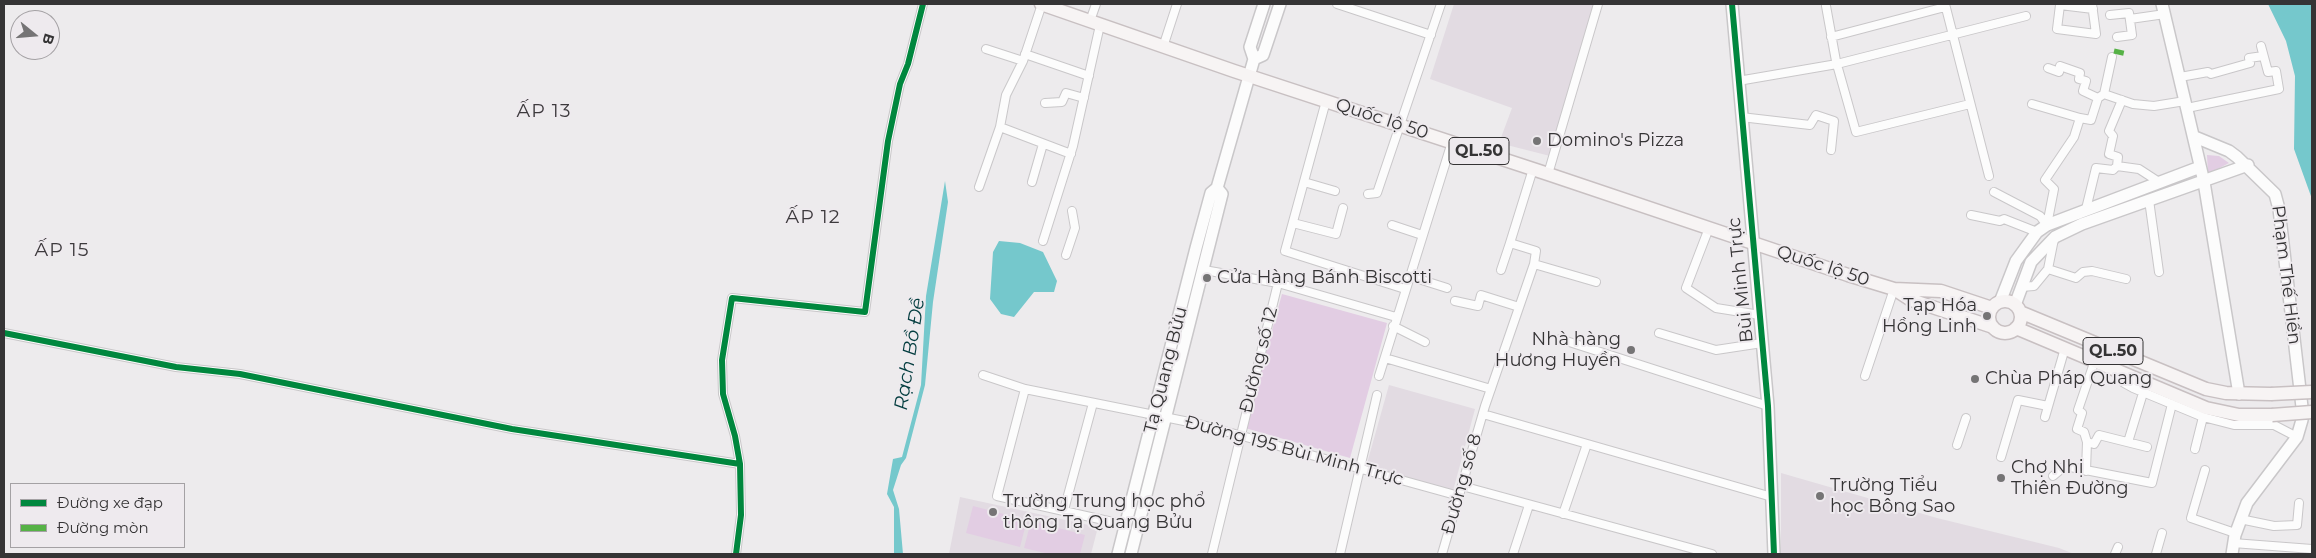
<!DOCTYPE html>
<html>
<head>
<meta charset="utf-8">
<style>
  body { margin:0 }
  #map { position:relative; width:2316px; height:558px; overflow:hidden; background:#edebed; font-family:Montserrat,sans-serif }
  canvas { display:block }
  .frame { position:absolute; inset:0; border:5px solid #353435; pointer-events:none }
  .legend { position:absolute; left:10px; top:483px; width:175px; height:65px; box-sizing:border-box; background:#eeeaee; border:1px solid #a4a1a4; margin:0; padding:6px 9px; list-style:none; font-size:15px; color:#353435 }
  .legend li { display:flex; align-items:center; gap:10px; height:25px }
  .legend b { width:25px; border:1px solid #a4a1a4 }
  .north { position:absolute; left:10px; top:10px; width:50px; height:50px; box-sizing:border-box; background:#eeeaee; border:1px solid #a4a1a4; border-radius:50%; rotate:107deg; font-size:14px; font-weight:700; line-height:20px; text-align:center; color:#353435 }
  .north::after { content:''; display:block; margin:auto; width:18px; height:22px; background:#757475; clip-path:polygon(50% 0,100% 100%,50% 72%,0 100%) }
</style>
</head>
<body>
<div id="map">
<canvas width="2316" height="558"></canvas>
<div class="frame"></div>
<ul class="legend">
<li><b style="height:6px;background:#00873e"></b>Đường xe đạp</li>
<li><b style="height:6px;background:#56b246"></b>Đường mòn</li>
</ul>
<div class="north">B</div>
</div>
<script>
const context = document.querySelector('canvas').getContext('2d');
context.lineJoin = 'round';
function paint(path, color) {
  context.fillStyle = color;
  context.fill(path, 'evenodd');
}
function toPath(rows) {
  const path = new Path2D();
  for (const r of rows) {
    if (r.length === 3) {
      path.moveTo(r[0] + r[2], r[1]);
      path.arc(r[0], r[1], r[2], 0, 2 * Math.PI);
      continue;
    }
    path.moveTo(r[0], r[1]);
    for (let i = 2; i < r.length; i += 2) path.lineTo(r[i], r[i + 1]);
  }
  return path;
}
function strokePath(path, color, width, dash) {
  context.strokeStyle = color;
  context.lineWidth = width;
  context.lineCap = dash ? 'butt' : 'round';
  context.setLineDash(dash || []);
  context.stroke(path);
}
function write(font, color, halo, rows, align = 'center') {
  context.font = font + ' Montserrat,sans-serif';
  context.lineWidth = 4;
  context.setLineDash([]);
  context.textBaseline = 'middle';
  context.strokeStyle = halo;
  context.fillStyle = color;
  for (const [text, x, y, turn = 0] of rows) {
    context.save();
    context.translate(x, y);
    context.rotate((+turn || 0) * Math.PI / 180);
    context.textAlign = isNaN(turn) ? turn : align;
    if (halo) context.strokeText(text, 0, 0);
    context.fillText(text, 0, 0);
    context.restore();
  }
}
const built = toPath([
  [1454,4,1596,4,1554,157,1499,143,1512,108,1430,79],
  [1389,385,1475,409,1453,491,1366,467],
  [1781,473,1937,518,2059,548,2074,554,1781,554],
  [960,497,1098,527,1091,554,949,554]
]);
const green = toPath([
  [2207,155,2219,156,2229,163,2208,174],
  [1282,294,1387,323,1350,458,1245,428],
  [973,506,1027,520,1020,547,966,533],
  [1031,521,1085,535,1080,554,1049,554,1024,548]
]);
const water = toPath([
  [2268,4,2312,4,2312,199,2294,149,2295,76,2286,41],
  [945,181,948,202,933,302,925,385,906,458,901,465,893,490,899,509,903,554,894,554,894,507,887,494,893,459,902,457,921,385,926,296],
  [999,241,1020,243,1043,252,1057,281,1054,292,1034,292,1014,317,1001,314,990,299,993,252]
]);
const street = toPath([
  [1337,4,1431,35],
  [1945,4,1989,176],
  [2092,4,2096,34,2057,29,2060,5,2093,9],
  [1826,6,1836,61,1856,132,1970,104],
  [2110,15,2129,13,2132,35,2117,37],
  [2130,19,2165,14],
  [1090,21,1096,4],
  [1831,37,1945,7],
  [1163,47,1177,4],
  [986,49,1023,61],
  [1025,54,1089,76],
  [2048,68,2059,72,2060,66,2080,73,2079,79,2086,81,2083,91,2098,98],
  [2180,77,2208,72,2211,74,2250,63,2249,58,2263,56],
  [1738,81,1837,64,2026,16],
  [2104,94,2133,104,2154,106,2185,101],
  [2104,94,2112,57],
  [1326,101,1285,251,1405,289],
  [1045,103,1062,102,1066,93,1084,98],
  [2032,104,2080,118],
  [2187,108,2279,89,2276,71,2268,72,2261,46],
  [1741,117,1810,125,1816,115,1834,121,1831,150],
  [1000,127,1071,154],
  [2117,166,2139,169,2159,182],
  [1548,174,1598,4],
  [1032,182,1043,144],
  [1304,182,1335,191],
  [979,187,1000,127,1006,95,1023,61,1042,4],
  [1994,192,2040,216,2047,225],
  [1368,194,1377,193,1441,4],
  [2149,200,2159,272],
  [2086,209,2096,168,2113,170,2117,166,2118,157,2109,154,2113,136,2109,131,2122,100],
  [1971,215,2000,221,2004,219,2037,232],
  [1293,223,1336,234,1343,208],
  [1392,225,1422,235],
  [2047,225,2054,189,2045,180,2074,137,2080,118,2091,120,2098,98,2104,94],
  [1709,228,1686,288,1716,308,1760,315],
  [1043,241,1073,146,1100,25],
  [1066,255,1075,228,1072,211],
  [1534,264,1596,282],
  [2048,269,2076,278,2083,272,2092,271,2126,279],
  [1204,270,1278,283,1396,317],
  [1501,270,1510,243],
  [1409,276,1447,288],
  [2021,287,2034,286,2048,269,2054,239],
  [1455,301,1478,306,1481,295,1519,307],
  [1393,326,1425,342],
  [4,333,176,367,240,374,512,429,740,464],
  [1659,333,1716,350,1762,343],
  [1560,339,1768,406],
  [1385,358,1491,389],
  [2116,372,2124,383,2133,388,2203,417,2234,425,2274,425,2297,437],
  [983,375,1025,389,1199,424,1459,496],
  [1379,376,1452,142],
  [1865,376,1894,289],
  [1025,389,997,496,1126,525],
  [1483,414,1772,497],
  [2045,417,2065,348],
  [2087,442,2094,444,2099,435,2147,447],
  [2128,442,2143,393],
  [1957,445,1966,418],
  [2195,449,2203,417],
  [2001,457,2018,400,2048,406],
  [2205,470,2191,518,2235,533],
  [2086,471,2087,442,2084,432,2077,429,2082,413,2078,410,2095,360],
  [2053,476,2065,466,2152,483,2172,404],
  [1462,486,1712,554],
  [1064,510,1093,403],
  [1563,514,1587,444],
  [2240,519,2274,526,2297,525,2299,503],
  [2233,543,2312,549],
  [736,554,741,515,740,464,735,436,723,394,722,360,732,298,865,312,888,141,900,84,908,64,923,4],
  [1212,554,1278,283],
  [1340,554,1377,395],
  [1442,554,1485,406,1534,264,1536,251,1510,243,1533,169],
  [1513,554,1529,505],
  [2115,554,2118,547],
  [2156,554,2162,533]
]);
const secondary = toPath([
  [1732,4,1768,406,1774,554],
  [2162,4,2204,182,2239,394],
  [1254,59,1263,55,1280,4],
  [2195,137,2229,151,2237,157,2275,194,2279,209,2302,407,2302,420,2297,437,2247,503,2235,535,2232,554],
  [2000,302,2016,261,2037,232,2047,225,2200,167],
  [2015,305,2031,262,2055,237,2082,224,2248,165],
  [1118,554,1196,248,1211,193,1217,188,1254,59,1250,47,1264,4],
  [1131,554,1222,194,1217,188]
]);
const primary = toPath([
  [1041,4,1234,71,1548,174,1848,275,1894,289,1941,291,1992,308],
  [1894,289,1911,300,1993,327],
  [2005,317,16],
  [2020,312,2206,389,2226,393,2271,394],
  [2016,328,2206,408,2239,415,2272,415]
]);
const primaryBridge = toPath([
  [2271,394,2312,392],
  [2272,415,2312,412]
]);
const quiet = toPath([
  [2114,51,2127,54]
]);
const cycleway = toPath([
  [1732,4,1768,406,1774,554],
  [4,333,176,367,240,374,512,429,740,464],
  [736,554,741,515,740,464,735,436,723,394,722,360,732,298,865,312,888,141,900,84,908,64,923,4]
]);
const markers = [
  [1537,141,5,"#757475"],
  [1207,278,5,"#757475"],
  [1987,316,5,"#757475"],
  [1631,350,5,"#757475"],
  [1975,379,5,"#757475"],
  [2001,478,5,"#757475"],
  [1820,496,5,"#757475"],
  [993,512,5,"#757475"]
];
const shields = [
  [1479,151,60],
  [2113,351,60]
];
const shieldNames = [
  ["QL.50",1479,151],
  ["QL.50",2113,351]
];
const streetNames = [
  ["Quốc lộ 50",1382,119,18],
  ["Quốc lộ 50",1823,266,18],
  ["Phạm Thế Hiển",2286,275,83],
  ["Bùi Minh Trực",1741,280,-96],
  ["Đường số 12",1259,360,-76],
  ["Tạ Quang Bửu",1166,370,-76],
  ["Đường 195 Bùi Minh Trực",1294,451,15],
  ["Đường số 8",1462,484,-74]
];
const poiNames = [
  ["Domino's Pizza",1547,141],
  ["Cửa Hàng Bánh Biscotti",1217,278],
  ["Tạp Hóa",1977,306,"right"],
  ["Hồng Linh",1977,327,"right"],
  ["Nhà hàng",1621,340,"right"],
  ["Hương Huyền",1621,361,"right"],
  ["Chùa Pháp Quang",1985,379],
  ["Chợ Nhị",2011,468],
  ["Thiên Đường",2011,489],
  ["Trường Tiểu",1830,486],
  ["học Bông Sao",1830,507],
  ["Trường Trung học phổ",1003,502],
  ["thông Tạ Quang Bửu",1003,523]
];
const neighbourhoodNames = [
  ["ẤP 13",544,111],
  ["ẤP 12",813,217],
  ["ẤP 15",62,250]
];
const waterNames = [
  ["Rạch Bồ Đề",910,354,-81]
];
paint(built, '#e2dbe2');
paint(green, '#e2cde3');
paint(water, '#75c8cc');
strokePath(street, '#c9c7c9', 10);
strokePath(secondary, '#c9c7c9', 14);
strokePath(primary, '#c8c0c2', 15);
strokePath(street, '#fcfcfc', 8);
strokePath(secondary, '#fcfcfc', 11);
strokePath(primary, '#f7f4f4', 12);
strokePath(primaryBridge, '#c8c0c2', 15, []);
strokePath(primaryBridge, '#f7f4f4', 12);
strokePath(quiet, '#56b246', 5, [10, 5]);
strokePath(cycleway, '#00873e', 6);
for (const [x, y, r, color] of markers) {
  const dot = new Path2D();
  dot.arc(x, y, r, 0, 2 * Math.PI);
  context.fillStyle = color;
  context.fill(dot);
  strokePath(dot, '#eeeaee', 2);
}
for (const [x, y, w] of shields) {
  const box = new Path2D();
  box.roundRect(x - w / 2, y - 13.5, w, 27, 4);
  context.fillStyle = '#eeeaee';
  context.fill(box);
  strokePath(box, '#353435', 1);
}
write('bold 16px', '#353435', null, shieldNames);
write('18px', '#353435', '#eeeaee', streetNames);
write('18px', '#353435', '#eeeaee', poiNames, 'left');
context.letterSpacing = '1px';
write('19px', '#3d3a3d', '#eeeaee', neighbourhoodNames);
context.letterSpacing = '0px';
write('italic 19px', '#033d3f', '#eeeaee', waterNames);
</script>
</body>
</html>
